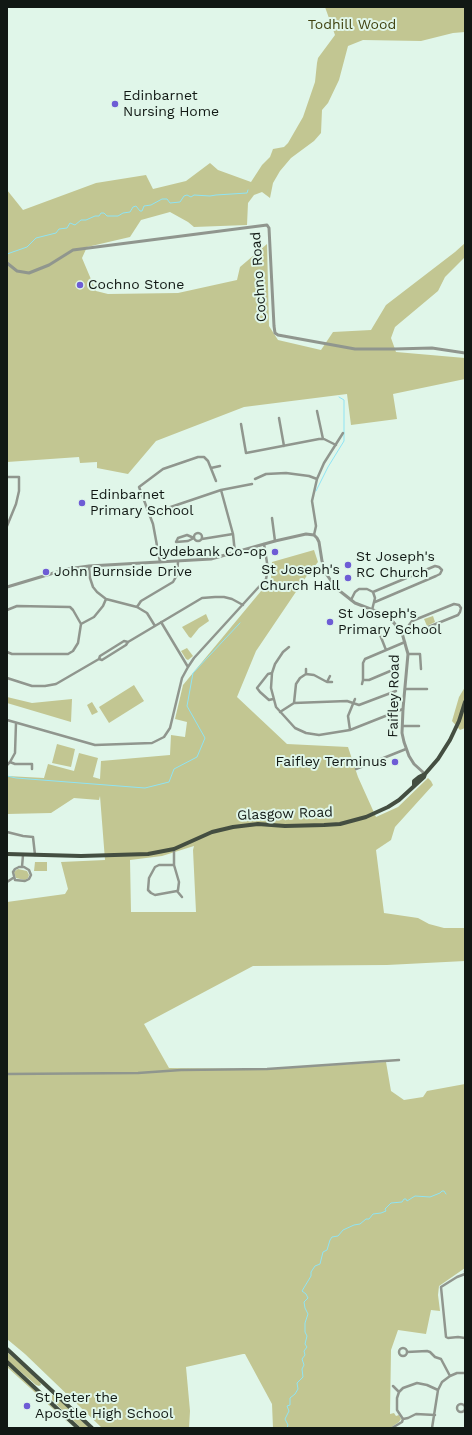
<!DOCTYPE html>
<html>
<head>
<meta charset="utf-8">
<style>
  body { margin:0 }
  #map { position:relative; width:472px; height:1435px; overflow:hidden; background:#e0f6e9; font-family:"Work Sans",sans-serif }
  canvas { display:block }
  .frame { position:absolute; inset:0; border:8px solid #111814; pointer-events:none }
</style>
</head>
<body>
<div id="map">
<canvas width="472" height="1435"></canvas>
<div class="frame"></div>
</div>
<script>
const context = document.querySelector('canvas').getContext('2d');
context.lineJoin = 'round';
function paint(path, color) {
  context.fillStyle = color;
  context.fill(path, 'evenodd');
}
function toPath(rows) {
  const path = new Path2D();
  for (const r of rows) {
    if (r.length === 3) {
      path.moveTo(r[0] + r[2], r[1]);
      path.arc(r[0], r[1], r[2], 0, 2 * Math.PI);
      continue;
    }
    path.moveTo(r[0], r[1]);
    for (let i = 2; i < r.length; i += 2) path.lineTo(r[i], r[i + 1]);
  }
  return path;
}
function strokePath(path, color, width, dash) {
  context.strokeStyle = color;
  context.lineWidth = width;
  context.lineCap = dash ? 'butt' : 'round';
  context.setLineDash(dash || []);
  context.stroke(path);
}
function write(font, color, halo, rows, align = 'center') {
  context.font = font + ' "Work Sans",sans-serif';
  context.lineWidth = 4;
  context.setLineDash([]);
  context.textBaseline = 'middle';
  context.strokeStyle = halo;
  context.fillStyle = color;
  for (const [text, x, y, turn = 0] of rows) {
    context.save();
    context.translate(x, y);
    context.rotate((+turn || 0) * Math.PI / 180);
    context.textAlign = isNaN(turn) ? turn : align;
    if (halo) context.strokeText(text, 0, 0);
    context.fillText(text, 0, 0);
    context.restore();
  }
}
const green = toPath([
  [325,7,465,7,465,32,453,33,421,41,363,40,348,46,339,80,328,103,322,110,321,133,314,141,291,158,280,171,273,183,270,198,262,192,254,195,248,203,247,225,194,227,188,222,170,212,141,220,130,237,87,247,82,258,96,291,108,294,178,293,237,280,240,267,267,244,269,326,278,340,321,350,333,332,371,330,386,305,455,252,465,243,465,257,445,277,438,291,395,327,391,338,396,352,465,358,465,379,393,394,397,419,351,425,347,394,244,407,156,441,128,474,97,468,97,462,80,463,79,457,7,462,7,190,23,210,96,183,146,175,153,189,186,181,210,163,218,170,251,182,262,165,270,157,273,149,284,147,288,143,303,117,315,82,317,63,318,58,335,35],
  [314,550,318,562,308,574,256,651,237,697,287,744,348,747,358,777,376,817,398,807,428,778,431,781,433,785,395,827,391,840,376,850,384,913,418,918,429,924,444,928,464,928,465,925,465,961,387,965,253,966,144,1024,169,1068,267,1069,386,1062,391,1091,404,1100,423,1097,427,1091,465,1084,465,1268,439,1286,438,1295,440,1311,431,1310,426,1334,398,1330,391,1350,390,1414,394,1413,396,1416,399,1415,401,1419,399,1422,390,1428,273,1428,272,1404,245,1354,243,1354,186,1367,190,1411,189,1428,102,1428,25,1354,7,1339,7,902,65,894,68,889,61,862,105,860,100,796,99,800,74,798,51,813,7,814,7,776,44,778,48,764,74,771,79,753,98,758,93,777,100,779,101,761,170,755,171,735,185,737,187,722,175,719,183,685,271,579,272,562],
  [194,846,193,850,196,912,131,912,130,860,162,856],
  [206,614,209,621,199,628,191,638,189,637,182,627],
  [433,616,435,622,427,626,424,619],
  [187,648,193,656,188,660,186,659,181,651],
  [134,685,144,701,109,723,99,707],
  [465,687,465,728,460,730,452,721,459,697],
  [7,697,32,703,72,699,71,722,7,703],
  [92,702,98,712,92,715,87,705],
  [57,744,75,749,71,767,52,763],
  [35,862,47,862,47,871,34,871],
  [18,869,27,871,29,875,28,878,25,880,16,878,14,872],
  [7,1352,40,1381,41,1385,39,1386,36,1385,7,1360],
  [7,1365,37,1392,74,1428,7,1367],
  [52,1395,56,1396,89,1428,81,1428,52,1400]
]);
const stream = toPath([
  [7,254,27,247,36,238,56,233,59,229,67,228,70,223,75,225,81,220,86,220,95,216,99,216,101,213,104,213,107,216,118,216,123,213,130,212,133,207,136,206,140,211,142,211,144,206,151,205,162,199,167,199,170,203,180,202,184,196,187,195,191,197,194,195,210,196,216,195,247,193,248,190],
  [316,491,328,467,344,441,344,400,339,397],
  [7,776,16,778,145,788,169,782,174,769,197,757,205,738,187,706,193,673,240,623],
  [287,1428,288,1425,285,1419,289,1411,287,1406,290,1405,290,1398,295,1394,298,1389,297,1383,303,1377,302,1369,304,1365,302,1359,305,1355,304,1351,307,1347,305,1344,307,1336,305,1332,305,1323,308,1314,305,1308,304,1302,308,1298,306,1294,302,1291,311,1276,311,1272,315,1266,320,1264,323,1252,327,1250,330,1240,332,1237,338,1236,343,1230,354,1225,360,1224,366,1219,369,1219,373,1214,381,1213,386,1211,385,1209,391,1203,402,1202,404,1199,406,1199,407,1201,415,1196,430,1197,440,1193,442,1191,444,1191,446,1194]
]);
const minor = toPath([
  [317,411,323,439],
  [279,418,284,446],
  [241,424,246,453,319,439,324,439,336,445],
  [211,468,220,466],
  [7,477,19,477,19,491,16,504,7,526],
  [255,479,266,474,286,473,309,476,317,479],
  [221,490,233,534,235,553],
  [150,514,221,490,252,484],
  [272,518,275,541],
  [198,537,4],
  [187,535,194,538,188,541,176,542,178,538,187,535],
  [314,535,316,526,312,501,317,479,324,463,343,433],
  [202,539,233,534],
  [160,562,153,524,139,487,163,469,198,457,204,457,208,461,216,481],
  [89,566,90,578,93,587,97,592,106,599,137,607,147,613,155,626],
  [373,592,435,566,439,567,442,570,440,574,436,576,375,602],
  [351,600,355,592,359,589,367,589,373,592,375,598,372,610],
  [454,604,459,605,461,608,460,612,458,615,416,632,412,631,410,629,409,625,412,621,454,604],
  [137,607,141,601,173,582,177,575,178,562],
  [7,610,17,606,70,607,73,610,81,624,78,643,73,651,68,654,12,654,7,652],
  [161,622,188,667],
  [81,624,94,617,103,606,106,599],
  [377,627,386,650],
  [402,633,410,629],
  [289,647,283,652,275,664,272,673,271,688,276,707,295,728,306,733,319,735,350,730,403,709],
  [408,654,420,654,421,669],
  [99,659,102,660,126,645,128,642],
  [306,669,306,674],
  [272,673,268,674,257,688,260,692,269,700,273,699],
  [7,678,32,686,45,686,56,684,99,659,100,656,124,641,128,642,202,598,215,597,224,597,232,599,243,605],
  [363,680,369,680,395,669],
  [327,682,330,676],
  [362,684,363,680,363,663,365,659,405,642],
  [405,689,427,689],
  [294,703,296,684,300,678,306,674,314,675,327,682,332,682],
  [280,712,294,703,347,701,359,705,396,691],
  [7,720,95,745,152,743,164,737,170,728,182,678,188,667,194,658,266,579,268,569,264,544],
  [403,726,419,726],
  [350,730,348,716,355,699],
  [10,762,15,764,32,764,32,769],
  [7,765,10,762,15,753,16,723],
  [356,769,406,749],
  [7,832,23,836,33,837,35,855],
  [174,849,174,865,179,882,178,890,177,891],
  [174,865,159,865,155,867,149,878,148,890,151,893,155,895,177,891,182,897],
  [19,867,24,867,29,870,31,875,29,879,25,881,15,880,13,872,15,869,19,867],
  [22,867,23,855],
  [7,882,13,878],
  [7,1074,138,1073,181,1070,267,1069,399,1060],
  [465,1271,465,1272],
  [465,1274,457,1277,441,1287,446,1337,448,1338,458,1337,465,1338],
  [403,1352,4],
  [407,1352,427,1351,430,1352,435,1357,441,1359,450,1376],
  [393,1386,399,1392],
  [461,1408,4],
  [435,1415,416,1414,408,1418,403,1419,397,1410,397,1398,399,1392,403,1388,417,1383,427,1385,438,1390],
  [392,1428,402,1422,403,1419],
  [432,1428,438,1390,442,1382,450,1376,457,1373,465,1373]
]);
const tertiary = toPath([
  [7,263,17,271,29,273,49,265,73,250,267,225,269,228,274,326,275,333,278,335,355,349,394,349,432,348,465,353],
  [7,587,67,569,89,566,211,559,275,541,306,534,314,535,317,538,319,542,322,561,327,575,336,588,355,603,386,615,390,618,402,633,408,654,403,709,402,733,404,742,409,756,414,764,425,774]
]);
const primary = toPath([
  [414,785,414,781,419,777,425,774],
  [7,854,81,856,148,854,174,849,212,832,233,827,258,824,285,826,324,825,340,824,366,817,388,807,399,800,424,777,425,774,438,759,450,740,459,721,465,702],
  [7,1349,92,1428],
  [7,1362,78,1428]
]);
const markers = [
  [115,104,4,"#6d5cd5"],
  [80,285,4,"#6d5cd5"],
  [82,503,4,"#6d5cd5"],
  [275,552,4,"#6d5cd5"],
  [348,565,4,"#6d5cd5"],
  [46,572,4,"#6d5cd5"],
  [348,578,4,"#6d5cd5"],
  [330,622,4,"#6d5cd5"],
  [395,762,4,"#6d5cd5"],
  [27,1406,4,"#6d5cd5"]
];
const parkNames = [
  ["Todhill Wood",352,25]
];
const poiNames = [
  ["Edinbarnet",123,96],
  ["Nursing Home",123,112],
  ["Cochno Stone",88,285],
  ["Edinbarnet",90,495],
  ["Primary School",90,511],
  ["Clydebank Co-op",267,552,"right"],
  ["St Joseph's",356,557],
  ["RC Church",356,573],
  ["St Joseph's",340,570,"right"],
  ["Church Hall",340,586,"right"],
  ["John Burnside Drive",54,572],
  ["St Joseph's",338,614],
  ["Primary School",338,630],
  ["Faifley Terminus",387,762,"right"],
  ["St Peter the",35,1398],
  ["Apostle High School",35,1414]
];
const streetNames = [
  ["Cochno Road",259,277,-94],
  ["Faifley Road",394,696,-89],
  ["Glasgow Road",285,814,-2]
];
paint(green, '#c2c692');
strokePath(stream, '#8fe4f4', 1);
strokePath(minor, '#90968e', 2.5);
strokePath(tertiary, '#90968e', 3);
strokePath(primary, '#444e41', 4);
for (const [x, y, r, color] of markers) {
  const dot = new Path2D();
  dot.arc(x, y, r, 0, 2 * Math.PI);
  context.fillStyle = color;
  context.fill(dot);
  strokePath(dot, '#e0f6e9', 1.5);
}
write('14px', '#3e400e', '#e0f6e9', parkNames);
write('14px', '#111814', '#e0f6e9', poiNames, 'left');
write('14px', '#111814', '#e0f6e9', streetNames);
</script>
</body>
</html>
